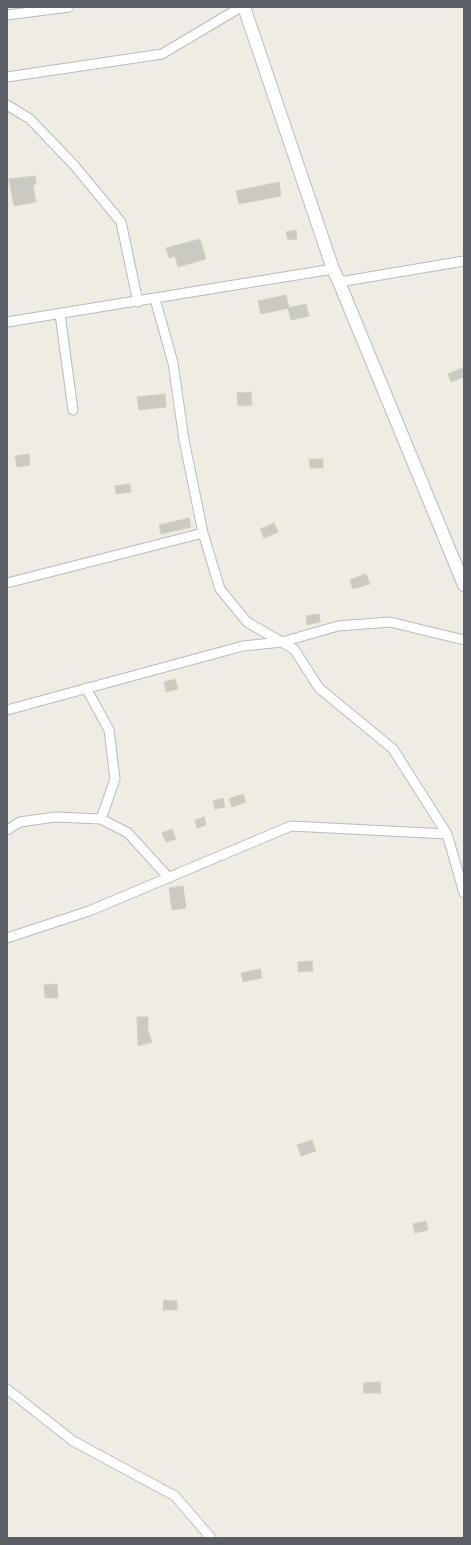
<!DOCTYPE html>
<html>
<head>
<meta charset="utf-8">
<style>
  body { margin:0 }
  #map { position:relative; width:471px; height:1545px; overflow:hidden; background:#efede3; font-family:Figtree,sans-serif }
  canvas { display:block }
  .frame { position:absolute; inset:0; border:8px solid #5b5e64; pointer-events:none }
</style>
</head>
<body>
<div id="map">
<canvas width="471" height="1545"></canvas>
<div class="frame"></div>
</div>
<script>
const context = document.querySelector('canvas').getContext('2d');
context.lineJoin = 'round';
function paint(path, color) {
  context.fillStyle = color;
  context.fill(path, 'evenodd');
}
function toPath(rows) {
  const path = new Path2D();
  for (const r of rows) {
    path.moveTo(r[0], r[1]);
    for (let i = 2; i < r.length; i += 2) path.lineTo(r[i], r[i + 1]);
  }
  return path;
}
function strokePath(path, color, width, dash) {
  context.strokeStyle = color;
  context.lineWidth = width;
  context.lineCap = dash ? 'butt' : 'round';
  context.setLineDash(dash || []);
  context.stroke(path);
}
const building = toPath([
  [35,176,36,184,33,185,36,202,14,206,9,179,35,176],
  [279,182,281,196,239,204,236,191,279,182],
  [296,230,297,239,288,240,286,232,296,230],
  [200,239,206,259,178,267,175,256,169,258,166,248,200,239],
  [286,295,289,308,261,314,258,301,286,295],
  [306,304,309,316,291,320,288,308,306,304],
  [464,367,464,377,451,382,448,374,464,367],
  [251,392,252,405,238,406,237,393,251,392],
  [165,394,166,407,139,410,137,397,165,394],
  [29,454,30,465,17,467,15,456,29,454],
  [309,459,323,459,323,468,310,468,309,459],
  [130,484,131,492,116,494,115,486,130,484],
  [189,518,191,527,161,534,159,525,189,518],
  [274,523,278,532,264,538,260,529,274,523],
  [366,574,370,584,353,589,350,580,366,574],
  [319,614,320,622,307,625,306,616,319,614],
  [175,679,178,689,166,692,164,682,175,679],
  [243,794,246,802,232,807,229,799,243,794],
  [223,798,225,807,215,809,213,801,223,798],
  [204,817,206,825,197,828,195,820,204,817],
  [172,829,176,839,166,842,162,833,172,829],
  [183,886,186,908,172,910,169,888,183,886],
  [312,961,313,971,298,972,298,962,312,961],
  [260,969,262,978,243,982,241,973,260,969],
  [57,984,58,998,45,998,44,985,57,984],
  [137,1017,148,1017,148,1031,152,1042,138,1046,137,1017],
  [312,1140,316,1151,301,1156,297,1145,312,1140],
  [426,1221,428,1230,415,1233,413,1224,426,1221],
  [164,1300,177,1301,177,1310,163,1310,164,1300],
  [380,1382,381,1393,364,1393,363,1383,380,1382]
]);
const street = toPath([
  [7,15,69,7],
  [7,77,162,54,241,7],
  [7,105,30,119,74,165,121,222,138,302],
  [339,282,464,261],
  [155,299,173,363,184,440,203,533,220,589,247,622,294,649,319,688,393,749,447,834,464,893],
  [60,314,73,410],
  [7,322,333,269],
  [7,583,203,533],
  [86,688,109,730,115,779,101,819],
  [7,710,243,646,282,642,338,626,390,622,464,640],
  [7,830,20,822,55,817,101,819,128,833,169,878],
  [7,938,89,911,291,826,447,834],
  [7,1389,73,1441,175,1496,211,1538]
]);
const secondary = toPath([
  [244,7,333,269,339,282,464,585]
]);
paint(building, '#cbcac2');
strokePath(building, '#d4cfc1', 1);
strokePath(street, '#b8bac0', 11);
strokePath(secondary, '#b8bbc2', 14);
strokePath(street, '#fff', 9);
strokePath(secondary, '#fff', 12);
</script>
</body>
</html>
